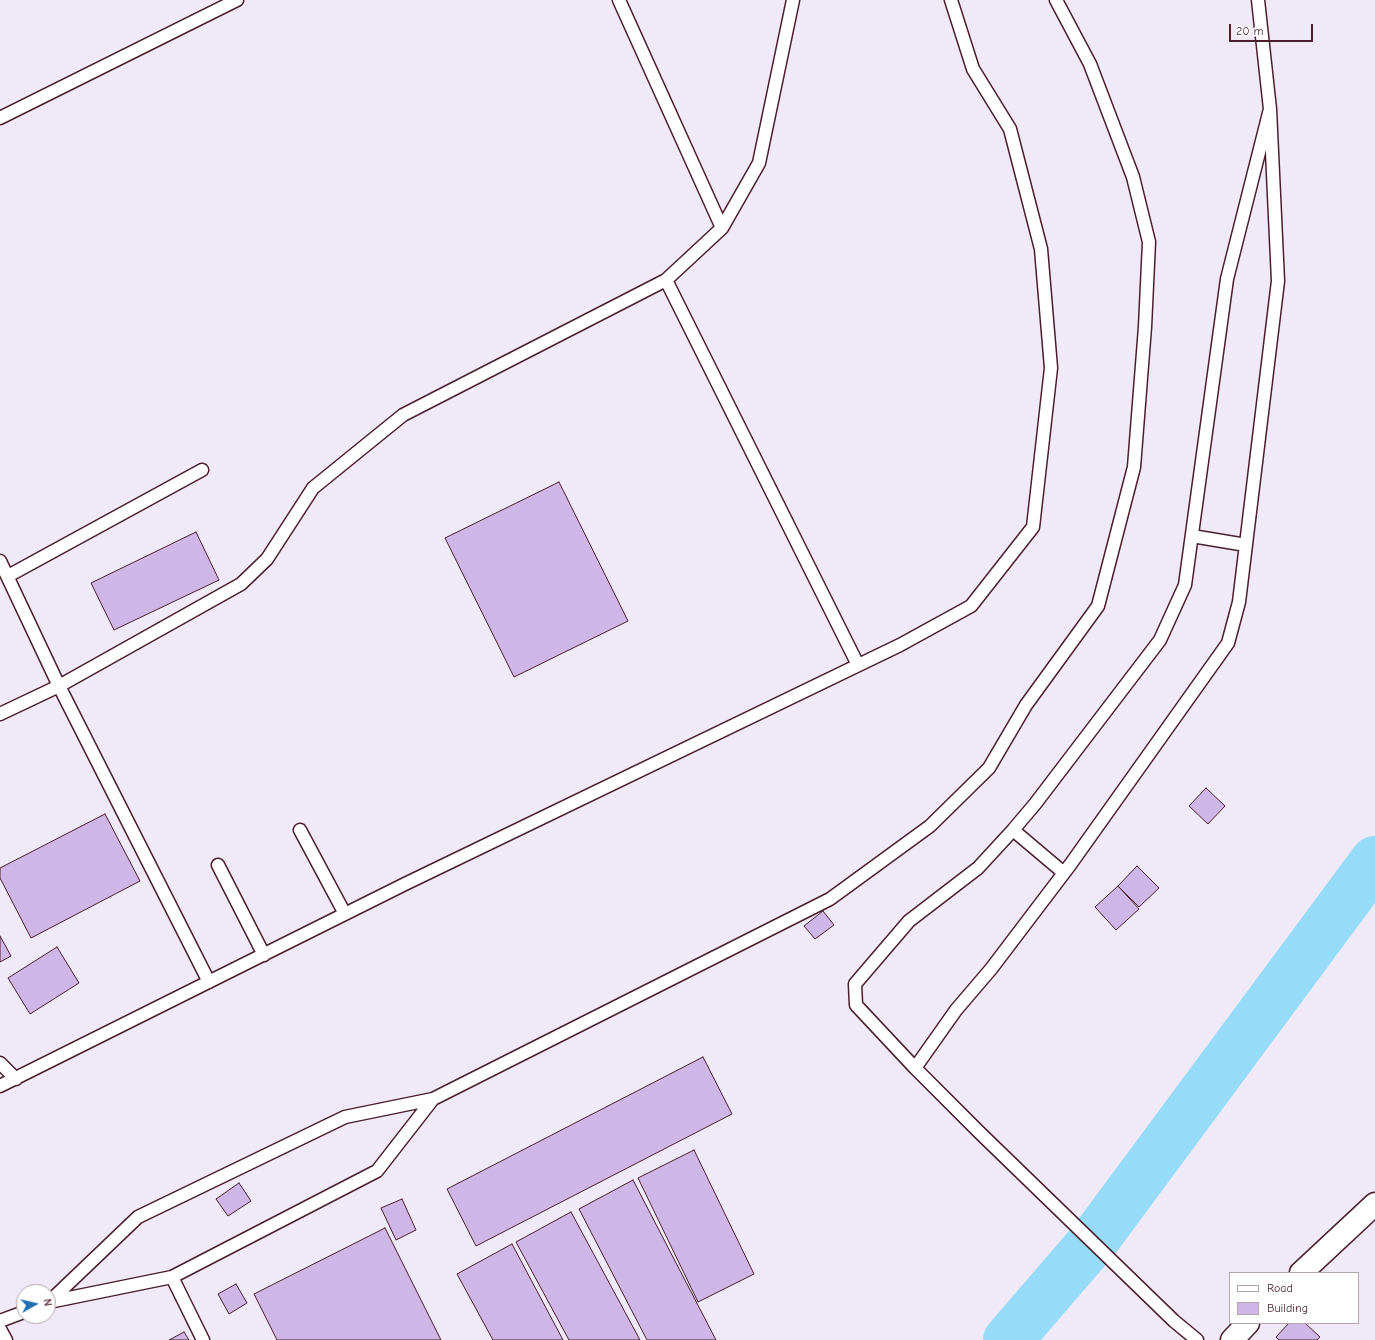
<!DOCTYPE html>
<html>
<head>
<meta charset="utf-8">
<style>
  body { margin:0 }
  #map { position:relative; width:1375px; height:1340px; overflow:hidden; background:#f0e9f8; font-family:"Comic Neue",sans-serif }
  canvas { display:block }
  .legend { position:absolute; left:1229px; top:1272px; width:130px; height:52px; box-sizing:border-box; background:#fff; border:1px solid #b7a5aa; margin:0; padding:5px 7px; list-style:none; font-size:12px; color:#4a1f2b }
  .legend li { display:flex; align-items:center; gap:8px; height:20px }
  .legend b { width:20px; border:1px solid #b7a5aa }
  .north { position:absolute; left:16px; top:1284px; width:40px; height:40px; box-sizing:border-box; background:#fff; border:1px solid #b7a5aa; border-radius:50%; rotate:82deg; font-size:11px; font-weight:700; line-height:16px; text-align:center; color:#4a1f2b }
  .north::after { content:''; display:block; margin:auto; width:14px; height:18px; background:#1f6fb2; clip-path:polygon(50% 0,100% 100%,50% 72%,0 100%) }
  .scale { position:absolute; left:1229px; top:24px; width:84px; height:18px; box-sizing:border-box; border:2px solid #4a1f2b; border-top:0; padding-left:5px; font-size:12px; line-height:14px; white-space:nowrap; color:#4a1f2b; -webkit-text-stroke:3px #fff; paint-order:stroke }
</style>
</head>
<body>
<div id="map">
<canvas width="1375" height="1340"></canvas>
<ul class="legend">
<li><b style="height:5px;background:#fff"></b>Road</li>
<li><b style="height:11px;background:#ceb7e7"></b>Building</li>
</ul>
<div class="north">N</div>
<div class="scale">20 m</div>
</div>
<script>
const context = document.querySelector('canvas').getContext('2d');
context.lineJoin = 'round';
function toPath(rows) {
  const path = new Path2D();
  for (const r of rows) {
    path.moveTo(r[0], r[1]);
    for (let i = 2; i < r.length; i += 2) path.lineTo(r[i], r[i + 1]);
  }
  return path;
}
function strokePath(path, color, width, dash) {
  context.strokeStyle = color;
  context.lineWidth = width;
  context.lineCap = dash ? 'butt' : 'round';
  context.setLineDash(dash || []);
  context.stroke(path);
}
function paint(path, color) {
  context.fillStyle = color;
  context.fill(path, 'evenodd');
}
const river = toPath([
  [1008,1340,1095,1239,1375,861]
]);
const building = toPath([
  [559,482,628,621,514,677,445,538,559,482],
  [196,532,219,580,114,630,91,583,196,532],
  [1206,788,1225,806,1208,824,1189,806,1206,788],
  [105,814,140,881,31,938,0,878,0,868,105,814],
  [1137,866,1159,888,1139,907,1118,886,1137,866],
  [1118,886,1139,909,1116,930,1095,907,1118,886],
  [823,911,834,925,815,939,804,926,823,911],
  [0,936,11,956,0,962,0,936],
  [57,947,79,983,30,1014,8,978,57,947],
  [703,1057,732,1114,476,1246,447,1189,703,1057],
  [694,1150,754,1274,698,1302,638,1178,694,1150],
  [633,1180,716,1340,647,1340,579,1209,633,1180],
  [239,1183,251,1201,228,1216,216,1199,239,1183],
  [402,1199,416,1230,396,1240,381,1208,402,1199],
  [571,1212,640,1340,569,1340,516,1242,571,1212],
  [385,1228,441,1340,277,1340,254,1294,385,1228],
  [512,1244,563,1340,493,1340,457,1274,512,1244],
  [236,1284,247,1303,229,1314,218,1294,236,1284],
  [1289,1323,1305,1323,1320,1337,1317,1340,1279,1340,1276,1337,1289,1323],
  [184,1332,189,1340,169,1340,184,1332]
]);
const service = toPath([
  [619,0,722,228],
  [0,118,237,0],
  [666,280,858,665],
  [1192,536,1246,545],
  [0,561,59,686,241,584,267,559,313,488,403,415,666,280,722,228,759,163,793,0],
  [8,576,202,470],
  [0,714,59,686,209,982],
  [300,830,345,914],
  [1013,830,1064,873],
  [218,865,264,955],
  [0,1063,16,1079],
  [915,1068,956,1010,991,969,1070,865,1228,643,1239,602,1278,281,1270,109,1258,0],
  [0,1086,405,884,900,645,971,606,1033,527,1051,368,1041,249,1010,129,973,69,951,0],
  [172,1277,203,1340],
  [49,1302,138,1217,345,1117,433,1099,830,899,930,826,989,768,1026,705,1098,606,1134,467,1145,327,1149,242,1133,177,1090,64,1056,0],
  [49,1302,172,1277,377,1171,433,1099],
  [0,1321,24,1312],
  [0,1329,6,1340],
  [1197,1340,1174,1321,979,1132,915,1068,856,1005,855,984,909,921,978,868,1013,830,1035,804,1160,640,1185,585,1227,279,1270,109]
]);
const secondary = toPath([
  [1301,1273,1375,1204],
  [1232,1340,1248,1323]
]);
strokePath(river, '#96dcf9', 50);
paint(building, '#ceb7e7');
strokePath(building, '#4a1f2b', 1);
strokePath(service, '#4a1f2b', 15);
strokePath(secondary, '#4a1f2b', 25);
strokePath(service, '#fff', 12);
strokePath(secondary, '#fff', 22);
</script>
</body>
</html>
